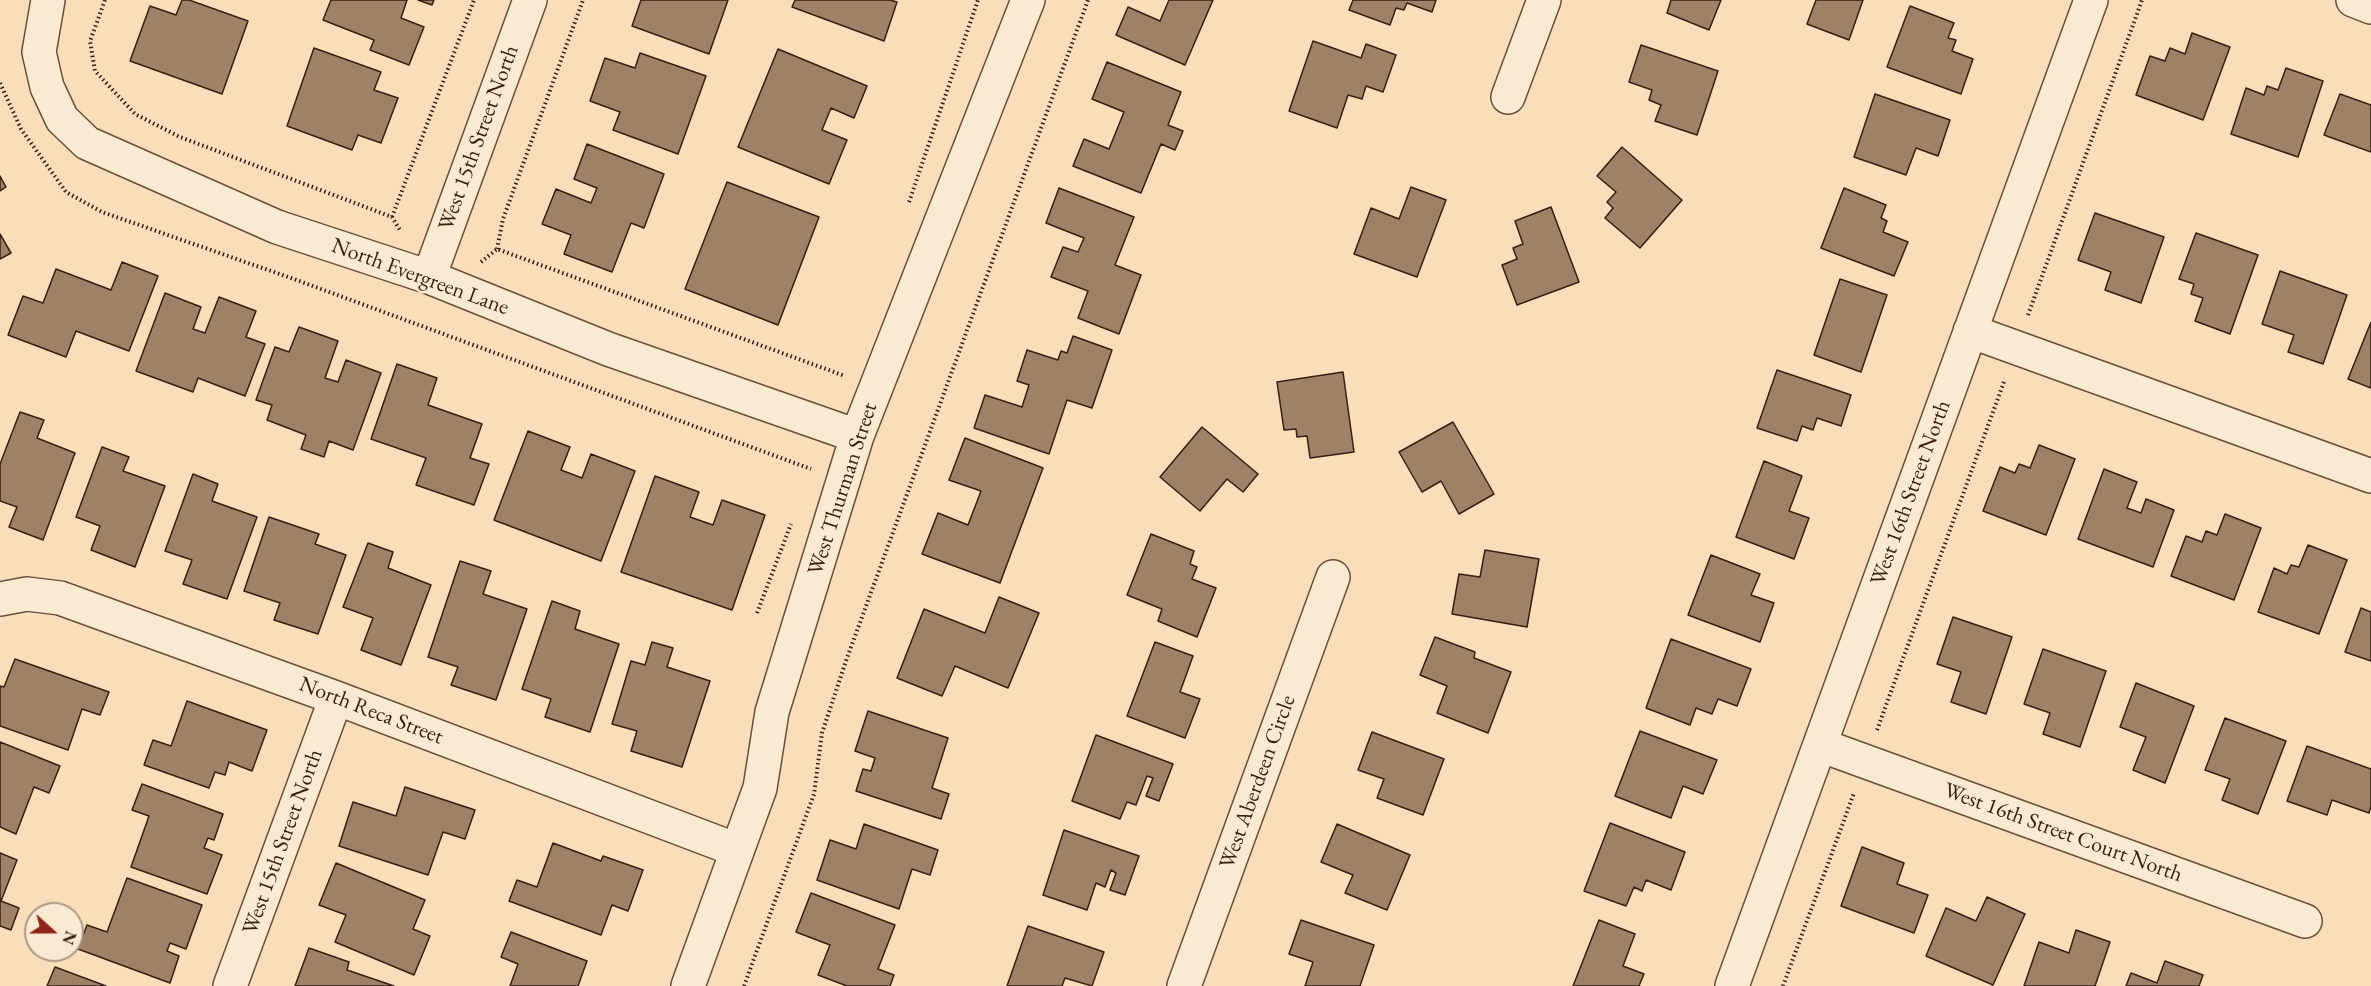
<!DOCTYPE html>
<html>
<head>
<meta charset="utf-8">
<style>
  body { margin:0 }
  #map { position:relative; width:2371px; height:986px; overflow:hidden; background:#f8deb9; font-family:"EB Garamond",serif }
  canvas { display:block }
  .north { position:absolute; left:24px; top:902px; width:60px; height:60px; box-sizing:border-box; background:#faead2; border:2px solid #ad9885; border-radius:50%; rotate:111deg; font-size:16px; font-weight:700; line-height:24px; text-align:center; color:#3a1e11 }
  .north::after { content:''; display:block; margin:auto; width:21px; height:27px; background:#8f2418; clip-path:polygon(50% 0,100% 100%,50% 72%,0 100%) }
</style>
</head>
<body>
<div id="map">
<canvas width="2371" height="986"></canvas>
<div class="north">N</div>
</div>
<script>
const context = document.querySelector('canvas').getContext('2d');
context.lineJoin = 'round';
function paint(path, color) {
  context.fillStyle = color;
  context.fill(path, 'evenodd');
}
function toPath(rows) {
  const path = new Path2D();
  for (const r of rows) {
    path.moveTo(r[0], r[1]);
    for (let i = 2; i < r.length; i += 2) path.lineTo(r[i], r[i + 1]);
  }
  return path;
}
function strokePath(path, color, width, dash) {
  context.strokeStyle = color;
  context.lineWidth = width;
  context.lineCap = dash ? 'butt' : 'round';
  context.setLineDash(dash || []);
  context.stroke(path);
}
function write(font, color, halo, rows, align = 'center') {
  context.font = font + ' "EB Garamond",serif';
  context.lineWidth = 5;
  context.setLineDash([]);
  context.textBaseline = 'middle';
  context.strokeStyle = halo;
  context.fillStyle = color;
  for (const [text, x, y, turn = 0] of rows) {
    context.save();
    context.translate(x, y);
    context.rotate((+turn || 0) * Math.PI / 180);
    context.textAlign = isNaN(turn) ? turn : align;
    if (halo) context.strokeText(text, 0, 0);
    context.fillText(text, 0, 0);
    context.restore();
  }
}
const building = toPath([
  [182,0,189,0,248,21,222,94,130,61,150,6,176,15,182,0],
  [331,0,407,0,401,18,424,27,409,65,370,50,374,40,323,20,331,0],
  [418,0,434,0,432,5,418,0],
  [641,0,728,0,709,54,632,26,641,0],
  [795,0,890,0,897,2,884,41,792,7,795,0],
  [1169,0,1213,0,1185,65,1116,35,1128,7,1160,21,1169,0],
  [1353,0,1436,0,1432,12,1407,3,1404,10,1396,8,1390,25,1349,10,1353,0],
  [1671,0,1721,0,1709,30,1667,13,1671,0],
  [1816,0,1863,0,1849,40,1807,24,1816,0],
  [1910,6,1954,23,1948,38,1956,40,1952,51,1973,59,1961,94,1887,67,1910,6],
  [2192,33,2230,47,2203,120,2136,95,2150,56,2165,61,2170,48,2185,54,2192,33],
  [1313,41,1361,58,1366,44,1396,55,1383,92,1366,86,1362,99,1348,95,1337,128,1289,111,1313,41],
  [1641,45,1718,71,1697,135,1655,121,1661,105,1649,100,1652,90,1629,82,1641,45],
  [314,48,381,72,374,90,398,98,381,143,358,135,352,150,287,126,314,48],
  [778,49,867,86,854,118,831,108,822,130,847,140,829,184,738,147,778,49],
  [640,53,706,76,678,154,613,130,620,112,590,101,605,58,635,68,640,53],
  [1107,62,1181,92,1168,125,1183,131,1175,150,1161,144,1141,193,1073,166,1084,139,1109,149,1124,112,1092,99,1107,62],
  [2286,68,2323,81,2298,157,2231,134,2246,88,2264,95,2267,86,2278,90,2286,68],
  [1875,94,1950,120,1938,156,1916,148,1906,175,1854,157,1875,94],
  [2340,94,2371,105,2371,152,2324,135,2340,94],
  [587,144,664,174,644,228,631,223,612,272,564,254,571,235,542,224,556,189,591,203,597,188,574,179,587,144],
  [1622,147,1682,200,1640,248,1605,218,1613,208,1607,202,1616,192,1597,176,1622,147],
  [0,176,6,187,0,191,0,176],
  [727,182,819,217,778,325,685,289,727,182],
  [1411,187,1446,200,1417,277,1354,254,1371,208,1399,219,1411,187],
  [1059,188,1134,217,1115,265,1141,275,1119,334,1078,318,1088,291,1051,277,1063,247,1078,252,1084,238,1046,223,1059,188],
  [1844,188,1886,205,1881,218,1887,221,1883,232,1908,242,1894,276,1821,248,1844,188],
  [1551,207,1579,282,1517,305,1502,265,1517,259,1513,248,1523,244,1515,221,1551,207],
  [2095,213,2164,237,2141,303,2105,290,2111,272,2078,260,2095,213],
  [2196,233,2258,255,2230,334,2195,321,2203,298,2191,294,2194,284,2179,279,2196,233],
  [0,234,11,253,0,259,0,234],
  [122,262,158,276,129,351,76,331,66,357,8,335,23,296,43,303,56,269,111,290,122,262],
  [2280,271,2347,295,2323,364,2288,352,2294,335,2262,324,2280,271],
  [1840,279,1887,295,1861,372,1814,355,1840,279],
  [165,293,201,307,193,329,205,333,219,297,256,311,246,337,265,344,245,396,198,378,193,392,136,371,165,293],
  [2371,322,2371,388,2348,379,2371,322],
  [299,327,338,341,325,378,338,382,346,360,381,373,353,450,329,441,324,457,301,449,306,435,267,420,272,405,256,400,275,347,289,352,299,327],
  [1073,336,1112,350,1092,408,1067,400,1049,454,974,428,985,395,1022,407,1029,385,1017,381,1027,350,1058,360,1061,351,1067,353,1073,336],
  [397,364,437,378,428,405,482,424,470,458,489,464,474,505,416,485,426,458,371,439,397,364],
  [1777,370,1851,395,1841,426,1817,418,1813,430,1802,426,1797,441,1757,428,1777,370],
  [1343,372,1354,452,1310,458,1307,436,1297,437,1296,429,1284,430,1277,382,1343,372],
  [20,412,44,420,37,438,75,453,43,540,9,527,17,507,0,501,0,464,20,412],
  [1453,422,1494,494,1459,514,1441,481,1422,492,1399,452,1453,422],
  [1202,427,1258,474,1243,492,1227,479,1200,511,1160,477,1202,427],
  [528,431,570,447,561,470,582,478,591,454,635,471,601,561,494,520,528,431],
  [965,438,1043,468,1000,583,922,554,938,513,968,525,981,491,949,480,965,438],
  [2039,445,2075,459,2046,535,1983,511,2000,467,2015,473,2019,464,2030,468,2039,445],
  [102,447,129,457,123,471,165,486,135,567,91,550,100,526,76,517,102,447],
  [1764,461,1802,476,1789,511,1809,518,1794,559,1736,537,1764,461],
  [2104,469,2137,482,2127,508,2141,513,2146,499,2174,510,2153,567,2078,539,2104,469],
  [193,474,218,484,212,501,257,517,227,599,183,584,192,560,165,551,193,474],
  [655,476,699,492,690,517,713,525,722,500,765,515,732,610,621,572,655,476],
  [2225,514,2261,528,2234,600,2171,576,2186,536,2202,542,2206,531,2217,535,2225,514],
  [269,517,319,534,315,544,346,555,318,634,274,620,280,603,244,591,269,517],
  [1151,534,1194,551,1190,564,1197,567,1192,579,1216,588,1197,637,1158,621,1162,609,1127,595,1151,534],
  [368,543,393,552,388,568,431,585,401,665,361,650,373,618,343,607,368,543],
  [2308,545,2347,560,2319,634,2258,612,2274,568,2287,574,2291,565,2299,567,2308,545],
  [1485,550,1539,559,1527,627,1452,614,1459,574,1480,577,1485,550],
  [1711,555,1760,574,1751,595,1774,603,1760,642,1688,615,1711,555],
  [460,561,491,571,483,594,527,609,496,700,451,685,458,667,428,657,460,561],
  [999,597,1039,613,1008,688,955,666,942,696,897,678,924,609,985,633,999,597],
  [552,601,580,611,575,629,619,644,590,732,545,717,551,699,522,689,552,601],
  [2361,608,2371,612,2371,661,2345,652,2361,608],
  [1953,617,2012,637,1986,714,1951,702,1961,672,1937,664,1953,617],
  [1435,637,1475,652,1474,658,1511,672,1488,733,1437,713,1447,686,1420,675,1435,637],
  [1671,639,1751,669,1737,706,1718,699,1712,714,1696,708,1690,725,1646,708,1671,639],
  [652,642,673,648,667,667,710,681,682,767,631,751,637,731,612,724,631,661,645,665,652,642],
  [1155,642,1193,656,1180,692,1200,699,1185,738,1127,716,1155,642],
  [2043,649,2106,671,2080,747,2043,734,2050,713,2024,704,2043,649],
  [15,659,109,692,100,715,82,709,68,750,0,726,0,686,4,687,15,659],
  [2136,683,2194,706,2165,783,2133,770,2146,737,2120,727,2136,683],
  [187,701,267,730,252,771,229,762,225,775,215,772,209,788,144,765,153,740,171,746,187,701],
  [868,711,948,738,932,788,949,794,941,819,856,791,863,769,871,771,875,758,855,751,868,711],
  [2225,718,2286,741,2258,814,2222,800,2230,779,2205,770,2225,718],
  [1640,731,1717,760,1703,794,1683,786,1671,818,1615,796,1640,731],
  [1372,732,1444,759,1423,815,1377,798,1384,779,1358,770,1372,732],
  [1096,735,1173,764,1159,801,1146,796,1153,778,1147,776,1136,805,1127,802,1120,819,1072,801,1096,735],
  [0,742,60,766,49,793,34,787,16,834,0,827,0,742],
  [2307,746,2371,769,2371,806,2369,813,2332,800,2327,815,2287,801,2307,746],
  [142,784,223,814,214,840,208,838,204,848,222,855,207,894,131,867,149,816,132,810,142,784],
  [405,787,475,810,465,839,443,832,428,875,339,846,353,802,396,816,405,787],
  [1610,823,1685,852,1671,890,1646,880,1642,891,1634,887,1626,906,1584,891,1610,823],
  [864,824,938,850,930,875,912,869,899,909,817,880,830,840,856,849,864,824],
  [1337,824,1410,855,1387,910,1345,893,1353,875,1321,862,1337,824],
  [1064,830,1139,856,1125,895,1110,890,1116,873,1111,870,1105,887,1096,883,1087,910,1043,895,1064,830],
  [553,843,601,861,603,856,643,870,628,911,612,905,601,935,509,901,517,880,537,887,553,843],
  [1862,847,1904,863,1897,884,1928,895,1914,933,1841,906,1862,847],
  [0,853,17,860,1,901,19,908,11,930,0,926,0,853],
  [336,863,425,900,413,929,430,936,414,975,335,942,346,915,319,905,336,863],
  [127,878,202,905,186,949,170,943,167,951,179,956,170,983,78,949,87,925,107,932,127,878],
  [811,893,895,925,878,969,894,975,890,986,847,986,818,975,830,945,796,932,811,893],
  [1987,897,2025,914,1993,985,1926,956,1946,908,1976,921,1987,897],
  [1301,920,1374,945,1360,986,1305,986,1313,962,1289,954,1301,920],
  [1599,920,1635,934,1623,966,1644,974,1639,986,1573,986,1599,920],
  [1028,926,1104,952,1092,986,1065,978,1062,986,1007,986,1028,926],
  [2076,930,2110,942,2095,986,2024,986,2039,942,2069,953,2076,930],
  [511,932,587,961,578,986,510,986,518,964,501,957,511,932],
  [309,948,349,962,347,970,394,986,295,986,309,948],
  [2165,961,2203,975,2199,986,2126,986,2131,973,2157,983,2165,961],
  [55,967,106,986,47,986,55,967]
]);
const path = toPath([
  [105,0,90,41,95,71,135,114,180,137,392,217,400,230],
  [0,83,21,129,66,192,102,212,291,278,811,469],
  [909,202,978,0],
  [392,217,474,0],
  [497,249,503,219,583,0],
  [481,262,497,249,845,376],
  [2028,315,2142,0],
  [757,613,791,524],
  [1877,730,2005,379],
  [744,986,814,794,822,733,847,658,1088,0],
  [1783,986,1854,793]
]);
const minor = toPath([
  [48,0,39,52,47,87,62,119,87,143,277,227,429,277,608,349,857,436],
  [2353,0,2371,7],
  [1508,97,1544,0],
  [429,277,530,0],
  [1970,331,2371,476],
  [0,599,27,594,60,598,336,698,737,850],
  [1820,745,2305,921],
  [230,986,336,698],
  [688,986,760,788,772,712,857,436,1028,0],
  [1184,986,1333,577],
  [1732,986,2091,0]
]);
const streetNames = [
  ["West 15th Street North",479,138,-70],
  ["North Evergreen Lane",420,277,20],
  ["West Thurman Street",843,489,-72],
  ["West 16th Street North",1911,493,-70],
  ["North Reca Street",371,711,21],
  ["West Aberdeen Circle",1258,782,-70],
  ["West 16th Street Court North",2063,833,20],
  ["West 15th Street North",283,842,-70]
];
paint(building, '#9d8268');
strokePath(building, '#3a1e11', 1.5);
strokePath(minor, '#6a4e3b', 36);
strokePath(path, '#3a1e11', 4, [1.5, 3]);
strokePath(minor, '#faead2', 33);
write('22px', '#3a1e11', '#faead2', streetNames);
</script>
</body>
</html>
